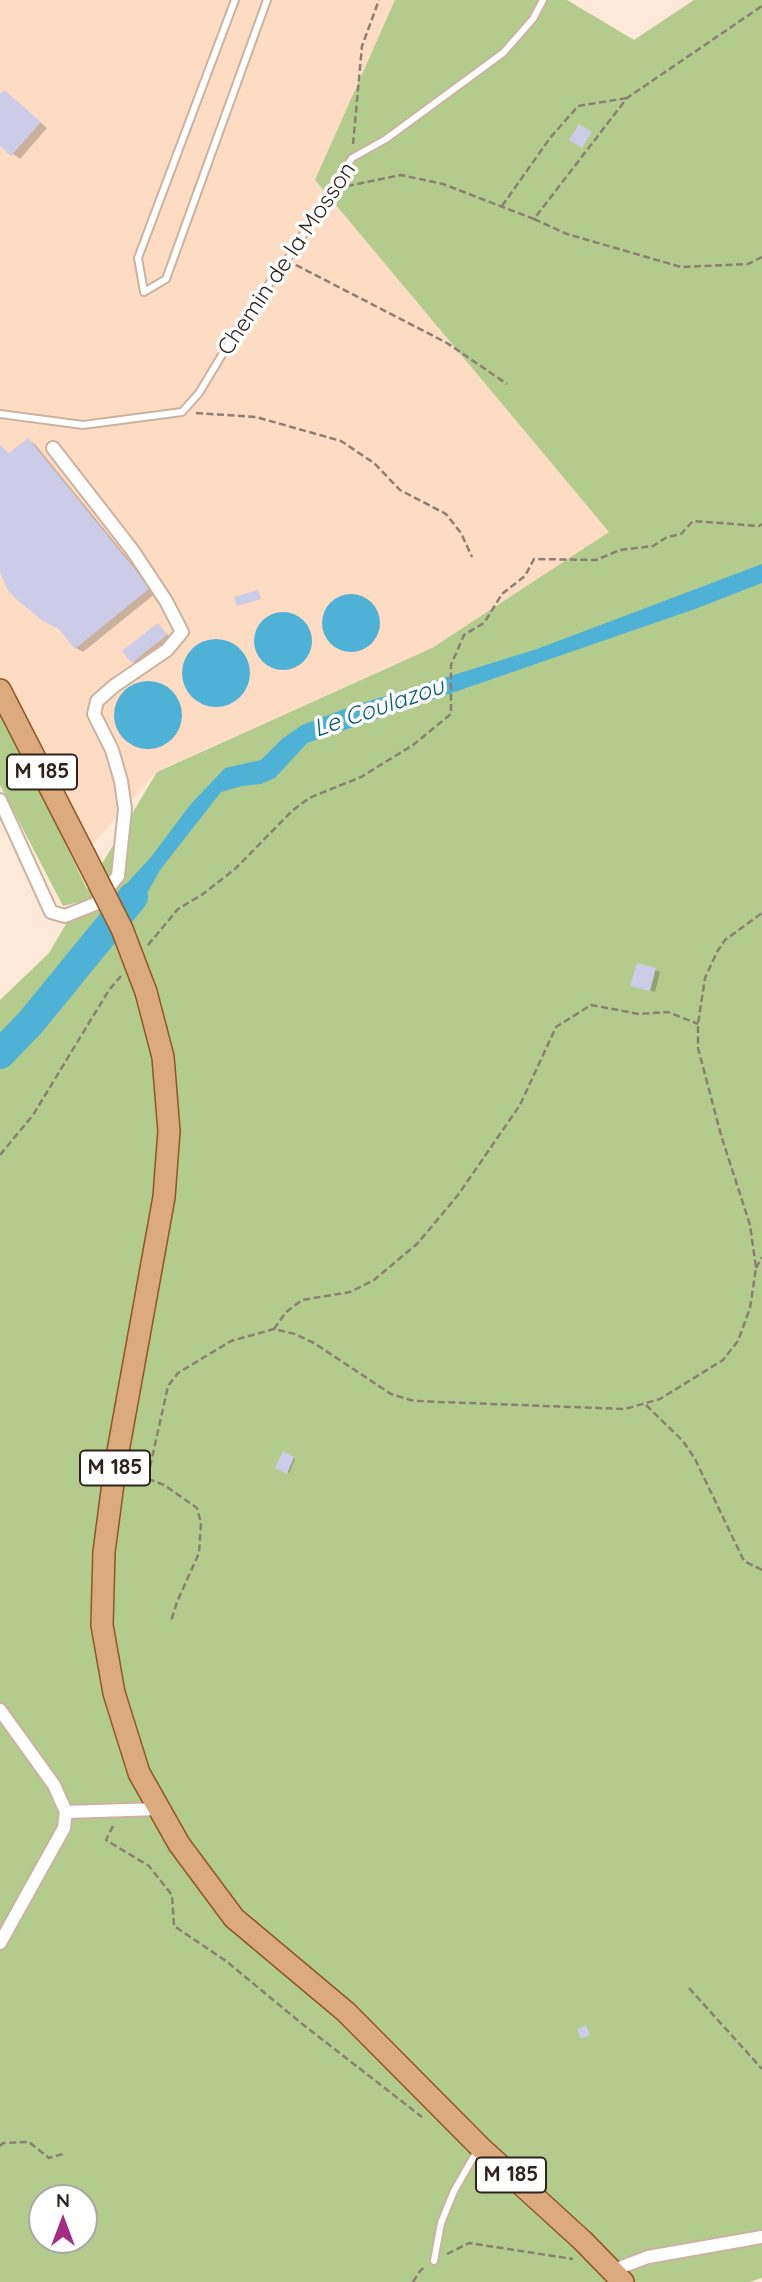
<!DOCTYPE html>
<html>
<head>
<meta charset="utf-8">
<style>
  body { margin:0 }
  #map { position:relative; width:762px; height:2282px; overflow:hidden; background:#fee8d8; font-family:Quicksand,sans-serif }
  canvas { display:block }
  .north { position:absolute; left:28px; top:2184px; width:70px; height:70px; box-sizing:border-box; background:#fff; border:2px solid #aba7a5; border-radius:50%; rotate:0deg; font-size:19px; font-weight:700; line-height:28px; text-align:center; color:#2e241d }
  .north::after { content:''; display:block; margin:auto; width:24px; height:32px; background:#a32c85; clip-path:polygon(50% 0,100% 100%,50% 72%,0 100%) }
</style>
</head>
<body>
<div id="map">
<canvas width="762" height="2282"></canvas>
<div class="north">N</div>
</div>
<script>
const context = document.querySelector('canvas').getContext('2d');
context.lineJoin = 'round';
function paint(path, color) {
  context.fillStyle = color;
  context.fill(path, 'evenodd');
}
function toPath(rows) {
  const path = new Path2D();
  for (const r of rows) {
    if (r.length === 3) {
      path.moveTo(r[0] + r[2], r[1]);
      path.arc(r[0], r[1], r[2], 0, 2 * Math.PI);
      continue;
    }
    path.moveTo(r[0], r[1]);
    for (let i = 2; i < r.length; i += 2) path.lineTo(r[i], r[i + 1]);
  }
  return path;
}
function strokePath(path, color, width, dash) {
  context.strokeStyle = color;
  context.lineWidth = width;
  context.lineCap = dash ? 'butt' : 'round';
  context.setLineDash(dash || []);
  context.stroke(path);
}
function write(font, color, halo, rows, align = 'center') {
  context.font = font + ' Quicksand,sans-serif';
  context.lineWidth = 7;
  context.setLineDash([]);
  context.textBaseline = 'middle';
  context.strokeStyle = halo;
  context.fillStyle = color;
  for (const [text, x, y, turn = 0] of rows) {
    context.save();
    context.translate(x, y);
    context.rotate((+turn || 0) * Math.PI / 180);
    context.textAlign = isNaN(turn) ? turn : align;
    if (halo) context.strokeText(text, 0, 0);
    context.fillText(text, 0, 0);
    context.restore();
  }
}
const built = toPath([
  [0,0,395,0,315,180,609,532,432,648,157,771,84,854,0,681]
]);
const green = toPath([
  [395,0,567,0,634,40,694,0,762,0,762,2278,749,2282,0,2282,0,1000,49,953,79,902,63,906,0,785,0,708,87,889,157,772,432,648,609,532,315,180],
  [42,2198,84,2198,84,2240,42,2240]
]);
const water = toPath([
  [762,564,762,583,695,609,307,743,275,778,261,784,242,786,221,792,160,870,137,911,123,928,113,903,128,882,151,857,190,805,225,768,261,760,282,739,302,725,347,708,537,649],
  [351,623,29],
  [283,641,29],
  [216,673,34],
  [148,715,34]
]);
const shadow = toPath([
  [4,92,47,128,20,159,0,144,0,97],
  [28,440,35,444,156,593,83,652,76,648,61,629,0,565,0,448,10,454],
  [158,625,171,638,138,665,133,662],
  [655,970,660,972,655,992,632,985],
  [283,1454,295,1459,289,1473,277,1467]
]);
const river = toPath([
  [0,1054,31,1022,133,897]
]);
const building = toPath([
  [4,90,41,122,11,156,0,146,0,94],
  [579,124,592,132,582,148,569,140],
  [28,438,150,588,75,649,59,629,43,621,16,599,7,589,0,572,0,445,9,453],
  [258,590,261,599,237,606,234,597],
  [158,623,167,635,132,663,122,651],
  [637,963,656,968,650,991,630,986],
  [283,1451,294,1457,287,1474,275,1468],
  [586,2025,590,2035,581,2039,577,2029]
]);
const path = toPath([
  [353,144,362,46,379,0],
  [347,186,401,175,443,184,534,219,627,98,762,6],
  [502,206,550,138,578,106,627,98],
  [534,219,567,234,681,267,748,264,762,257],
  [296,265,447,343,507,384],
  [196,413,256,417,341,441,374,463,400,490,446,514,461,533,472,557],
  [148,945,178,909,203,894,235,869,292,811,309,798,361,777,413,745,451,714,451,665,464,635,484,623,502,594,525,576,534,559,596,560,620,550,653,546,667,537,681,534,693,521,759,526,762,524],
  [0,1155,33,1115,109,990,121,976],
  [756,1268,762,1257],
  [274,1329,286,1312,302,1300,350,1292,374,1280,418,1243,458,1195,520,1105,556,1027,591,1005,639,1014,668,1012,698,1024],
  [646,1405,683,1441,695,1459,744,1561,762,1570],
  [132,1473,138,1475,150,1467,168,1386,178,1373,231,1341,274,1329,295,1334,314,1343,391,1394,414,1401,625,1409,660,1399,723,1360,738,1341,750,1308,756,1268,750,1225,721,1135,698,1048,698,1024,705,978,717,952,725,940,762,913],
  [138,1475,164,1485,197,1508,201,1523,199,1553,177,1602,171,1621],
  [113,1826,106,1840,149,1866,172,1895,174,1926,226,1961,301,2023,422,2117],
  [689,1988,762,2069],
  [0,2146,3,2143,29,2142,49,2158,63,2154],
  [447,2254,469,2243,573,2259],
  [413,2282,420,2271,426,2266]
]);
const lane = toPath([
  [235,0,138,258,144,292,166,279,267,0],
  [0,414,83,425,182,412,199,393,246,315,287,260,352,158,386,139,503,53,533,19,543,0],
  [434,2261,441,2223,454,2191,477,2151]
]);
const street = toPath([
  [0,800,51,912,65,916,95,904,118,876,125,809,121,781,112,750,94,714,97,701,114,686,167,650,182,632,166,601,133,551,53,448],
  [0,1710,54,1785,66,1812,64,1828,0,1943],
  [66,1812,159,1809],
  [611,2271,648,2257,762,2237]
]);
const primary = toPath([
  [0,690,84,854],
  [146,992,163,1057,169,1131,164,1197,115,1468,104,1552,102,1625,114,1693,139,1773,179,1844,234,1918,346,2012,480,2147,583,2241,623,2282]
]);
const primaryBridge = toPath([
  [84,854,122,929,146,992]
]);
const shields = [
  [42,772,70],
  [115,1468,70],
  [511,2175,70]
];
const shieldNames = [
  ["M 185",42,772],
  ["M 185",115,1468],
  ["M 185",511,2175]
];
const streetNames = [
  ["Chemin de la Mosson",287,259,-56]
];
const waterNames = [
  ["Le Coulazou",379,708,-19]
];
paint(built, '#fedcc4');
paint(green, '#b3cc8e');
paint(water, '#50b1d7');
paint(shadow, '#0003');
strokePath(river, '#50b1d7', 30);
paint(building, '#cccbe8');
strokePath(lane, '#ccb29f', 10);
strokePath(street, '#ccb29f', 16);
strokePath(primary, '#8f5725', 24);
strokePath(path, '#8d7e73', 2.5, [7, 3.5]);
strokePath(lane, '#fff', 6);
strokePath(street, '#fff', 12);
strokePath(primary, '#dbaa7f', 21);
strokePath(primaryBridge, '#8f5725', 24, []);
strokePath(primaryBridge, '#dbaa7f', 21);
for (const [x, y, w] of shields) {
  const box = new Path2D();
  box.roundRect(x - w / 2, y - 17.5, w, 35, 5);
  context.fillStyle = '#fff';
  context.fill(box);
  strokePath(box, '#2e241d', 2);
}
write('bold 21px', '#2e241d', null, shieldNames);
write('23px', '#2e241d', '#fff', streetNames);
write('italic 24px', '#0c5c76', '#fff', waterNames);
</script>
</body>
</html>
